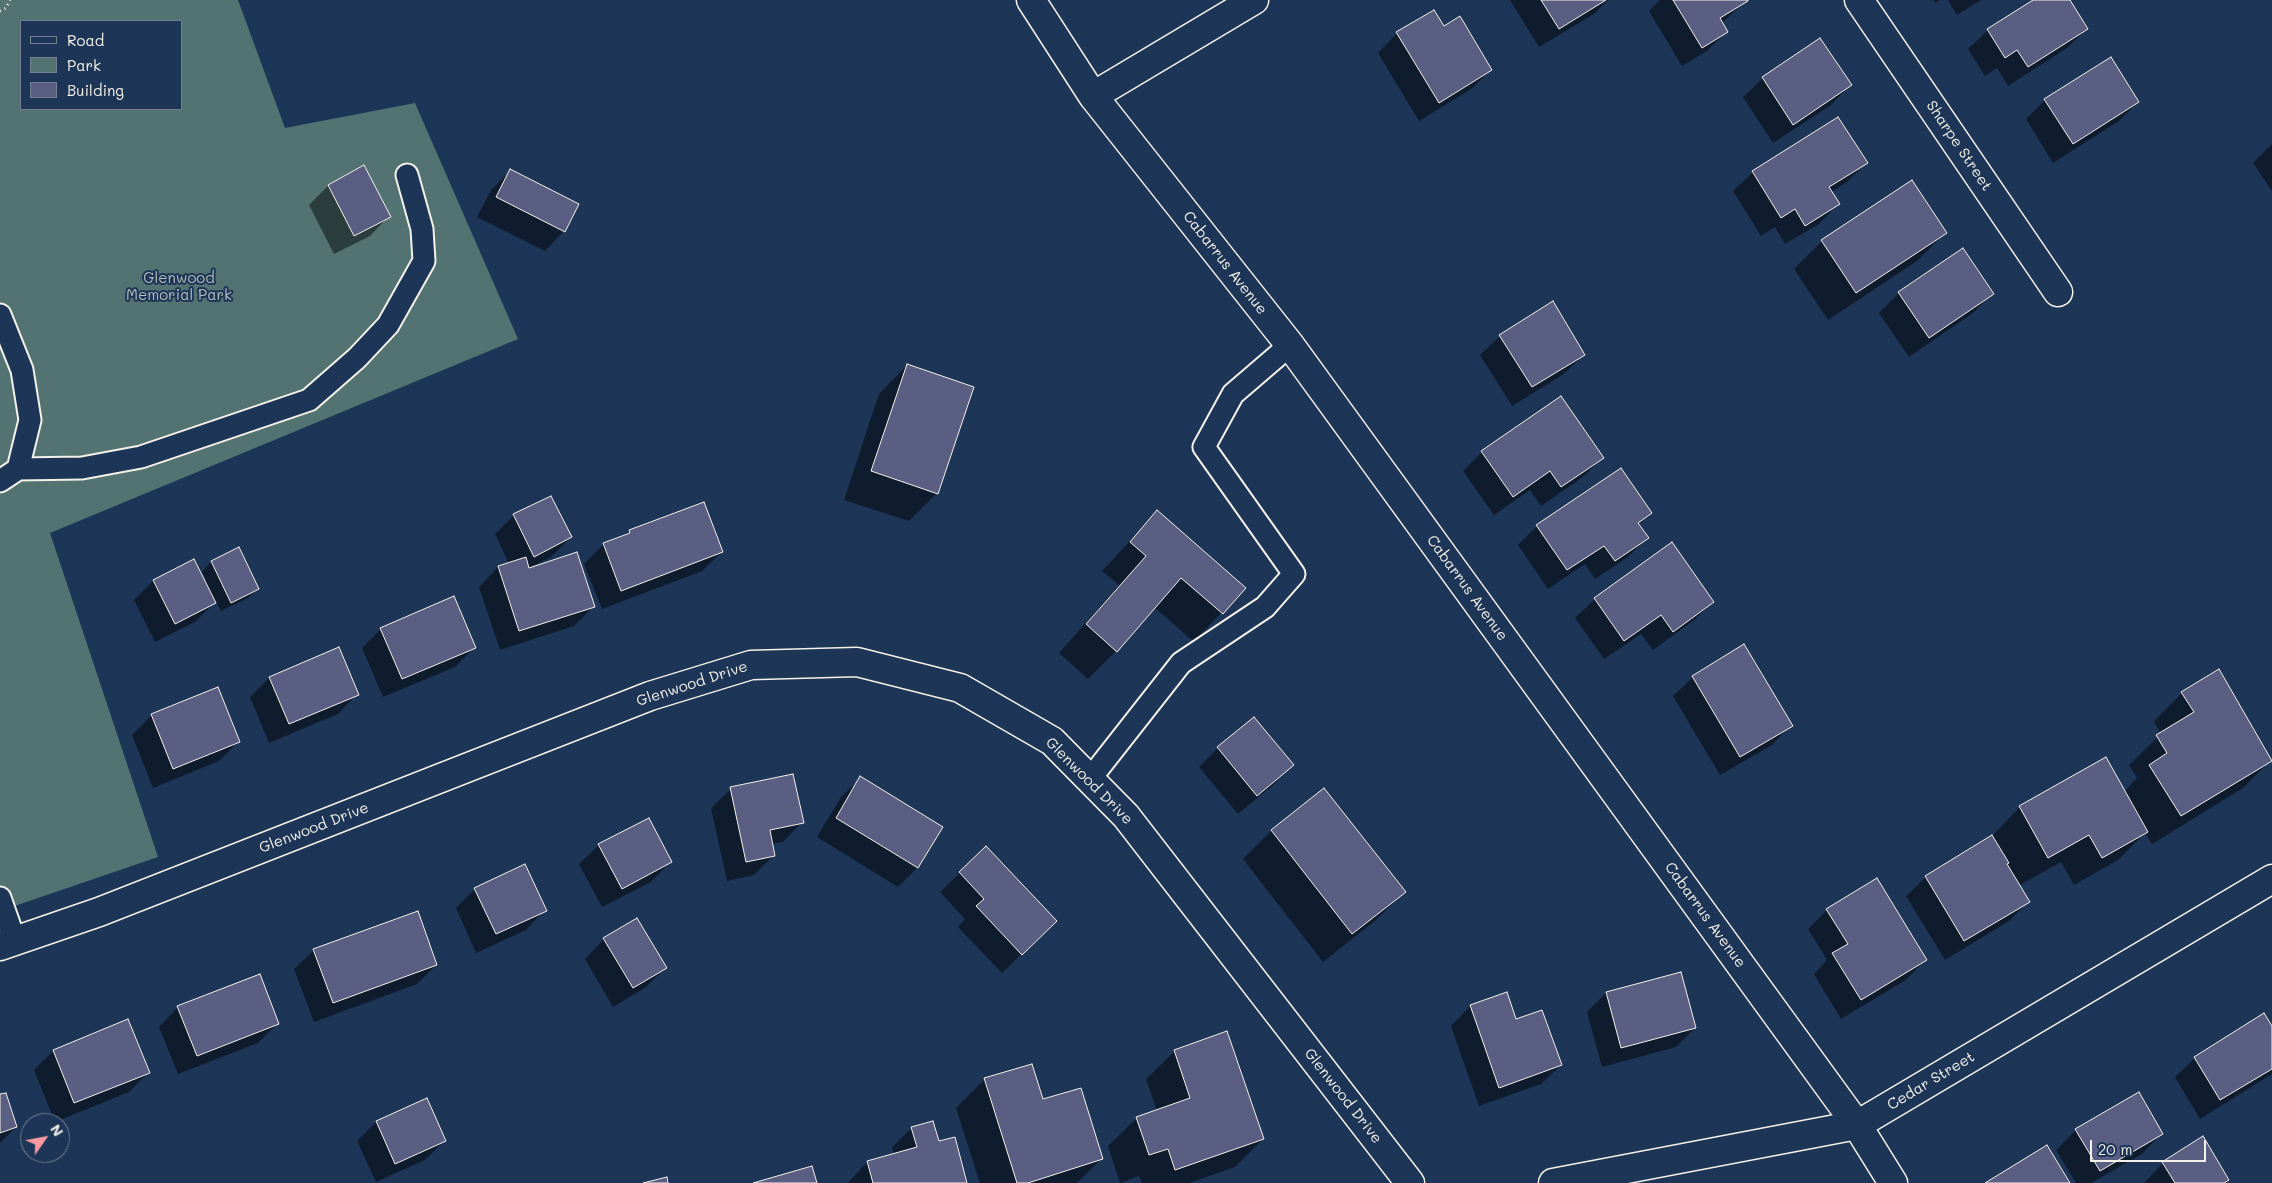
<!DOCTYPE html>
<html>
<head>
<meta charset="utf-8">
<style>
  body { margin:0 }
  #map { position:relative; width:2272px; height:1183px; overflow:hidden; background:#1d3557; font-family:Mali,sans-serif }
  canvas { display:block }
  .legend { position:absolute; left:20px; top:20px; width:162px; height:90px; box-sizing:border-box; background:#1d3557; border:1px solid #738091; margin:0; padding:6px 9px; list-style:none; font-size:15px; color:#f4f1e8 }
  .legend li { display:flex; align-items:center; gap:10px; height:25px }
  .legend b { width:25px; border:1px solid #738091 }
  .north { position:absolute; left:20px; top:1113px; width:50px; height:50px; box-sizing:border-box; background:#1d3557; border:1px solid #738091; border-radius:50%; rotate:57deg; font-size:14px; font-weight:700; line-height:20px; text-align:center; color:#f4f1e8 }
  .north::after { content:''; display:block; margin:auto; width:18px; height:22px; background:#ff9aa2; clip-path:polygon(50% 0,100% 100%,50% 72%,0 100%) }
  .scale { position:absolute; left:2090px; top:1140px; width:116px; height:22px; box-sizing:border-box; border:2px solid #f4f1e8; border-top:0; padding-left:6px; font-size:15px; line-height:18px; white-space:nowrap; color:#f4f1e8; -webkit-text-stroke:4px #1d3557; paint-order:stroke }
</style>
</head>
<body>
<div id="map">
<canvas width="2272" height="1183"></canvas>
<ul class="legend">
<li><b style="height:6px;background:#1d3557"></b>Road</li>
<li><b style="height:14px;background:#527372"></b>Park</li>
<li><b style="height:14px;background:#5a5e83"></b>Building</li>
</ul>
<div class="north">N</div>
<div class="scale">20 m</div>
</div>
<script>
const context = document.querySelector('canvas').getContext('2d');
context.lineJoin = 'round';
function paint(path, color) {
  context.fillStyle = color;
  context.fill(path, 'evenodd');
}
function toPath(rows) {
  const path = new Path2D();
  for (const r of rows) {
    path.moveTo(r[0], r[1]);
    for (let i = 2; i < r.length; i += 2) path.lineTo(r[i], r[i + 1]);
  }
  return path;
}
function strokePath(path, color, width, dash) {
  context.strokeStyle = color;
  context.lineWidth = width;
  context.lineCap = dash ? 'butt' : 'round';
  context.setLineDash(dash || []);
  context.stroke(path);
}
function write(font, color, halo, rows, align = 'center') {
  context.font = font + ' Mali,sans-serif';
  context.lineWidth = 4;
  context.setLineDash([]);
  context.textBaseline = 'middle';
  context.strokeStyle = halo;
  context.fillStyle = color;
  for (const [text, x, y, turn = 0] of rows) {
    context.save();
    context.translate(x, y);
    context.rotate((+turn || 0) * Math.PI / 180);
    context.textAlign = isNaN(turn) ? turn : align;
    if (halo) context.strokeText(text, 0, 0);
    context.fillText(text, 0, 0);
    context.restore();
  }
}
const green = toPath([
  [0,0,238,0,285,128,415,103,518,339,50,533,158,857,0,911],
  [21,21,181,21,181,109,21,109]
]);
const shadow = toPath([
  [1510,0,1608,0,1594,14,1539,47],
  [1660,0,1747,0,1722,23,1727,31,1707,51,1682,66,1649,11],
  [1933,0,1940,0,1935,3],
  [1948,0,1981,0,1957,15],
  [2036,0,2069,0,2087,29,2067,48,2008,86,1997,68,1985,76,1968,49,1988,30],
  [1443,27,1491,70,1471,89,1419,121,1378,53,1397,33],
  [1820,40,1850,85,1831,105,1773,143,1743,97,1763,78],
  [2045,100,2138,102,2119,121,2053,163,2026,119],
  [2272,144,2272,191,2253,163],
  [1866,163,1847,182,1831,192,1838,204,1819,224,1785,244,1775,227,1761,236,1733,191,1753,172],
  [510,171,564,231,545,251,477,217,491,190],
  [328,186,389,216,370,236,334,254,309,205],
  [1945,233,1917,261,1828,320,1794,269,1822,241],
  [1962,250,1992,293,1973,313,1909,357,1879,313,1899,293],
  [1500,336,1583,355,1564,374,1512,406,1480,355],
  [907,365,937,493,909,521,844,500,879,394],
  [1482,452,1602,458,1583,477,1541,506,1530,490,1494,515,1463,471],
  [1157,512,1244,588,1194,642,1154,607,1116,651,1088,679,1059,653,1119,585,1102,571],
  [1650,513,1638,525,1647,538,1628,557,1595,579,1585,564,1548,589,1518,545,1537,526],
  [514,515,571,537,551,557,530,567,594,606,574,626,500,650,479,587,498,567,509,564,495,534],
  [630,531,722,552,702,571,602,609,584,564,604,544,624,537],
  [1672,544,1713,602,1693,621,1653,650,1641,634,1604,659,1575,618,1595,599],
  [239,549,258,588,248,598,221,611,216,601,195,622,155,642,134,600,153,581,204,582,206,580,202,572,211,562],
  [381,629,475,647,455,667,383,697,362,648],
  [2218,671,2271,760,2243,788,2152,844,2145,833,2118,860,2074,885,2061,862,2018,886,2028,902,2009,921,1945,960,1906,896,1926,877,1992,836,2020,807,2124,792,2137,778,2129,765,2161,734,2154,721,2182,693],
  [1693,677,1791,725,1772,745,1720,775,1673,696],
  [269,678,357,694,338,714,269,743,250,697],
  [152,715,239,741,219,761,153,788,132,735],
  [1218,748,1292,765,1273,785,1238,814,1199,767],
  [861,778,942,828,917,868,898,887,817,837,841,797],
  [731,789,802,822,783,842,771,844,774,855,754,875,727,881,711,808],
  [1324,790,1404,892,1376,920,1323,962,1243,859,1271,831],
  [599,845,670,862,651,882,602,907,579,864],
  [986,848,1036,940,1002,973,958,927,965,919,940,892],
  [475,889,545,910,526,930,476,953,456,908],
  [1827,910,1925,960,1906,980,1841,1019,1814,974,1827,960,1808,929],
  [604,939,665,968,646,987,613,1007,585,959],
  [314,950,436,965,417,984,314,1022,294,969],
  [1606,993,1695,1028,1676,1047,1602,1067,1587,1012],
  [1470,1006,1516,1020,1561,1065,1541,1084,1479,1106,1451,1026],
  [178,1007,278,1023,258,1043,178,1074,159,1027],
  [2272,1028,2272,1074,2200,1119,2175,1077,2195,1058],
  [53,1051,148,1073,129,1092,55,1122,34,1070],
  [1175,1051,1263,1139,1235,1167,1189,1183,1142,1183,1139,1176,1120,1183,1108,1146,1137,1118,1157,1111,1146,1079],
  [985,1079,1042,1101,1101,1159,1077,1183,980,1183,956,1108],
  [0,1096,16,1127,0,1143],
  [426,1099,445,1140,425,1160,376,1182,357,1141,376,1122],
  [912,1128,938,1143,966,1183,848,1183,867,1162,894,1155,892,1147],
  [2076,1130,2161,1134,2142,1154,2091,1183,2076,1183,2056,1150],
  [2163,1163,2228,1180,2225,1183,2144,1183]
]);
const building = toPath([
  [1541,0,1606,0,1559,29,1541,0],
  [1673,0,1748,0,1748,1,1720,18,1728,32,1702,48,1673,0],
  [2033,0,2070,0,2088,29,2028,67,2017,50,2005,58,1987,29,2033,0],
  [1434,10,1444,26,1460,16,1492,70,1439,103,1396,32,1434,10],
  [1820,38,1852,85,1793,125,1762,77,1820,38],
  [2111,57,2139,102,2073,144,2044,99,2111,57],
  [1838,117,1868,163,1829,187,1840,204,1805,226,1795,209,1781,218,1752,171,1838,117],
  [364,165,391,217,354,236,328,185,364,165],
  [510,169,579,204,565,232,496,197,510,169],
  [1912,180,1947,233,1856,293,1821,240,1912,180],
  [1963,248,1994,294,1929,338,1898,292,1963,248],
  [1553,301,1585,355,1532,387,1499,335,1553,301],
  [907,364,974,387,938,494,871,471,907,364],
  [1561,396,1604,458,1561,487,1550,471,1513,497,1481,451,1561,396],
  [1621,468,1652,513,1638,523,1649,538,1615,561,1604,546,1567,570,1536,525,1621,468],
  [551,496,572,537,534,557,513,514,551,496],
  [704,502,723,552,621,591,603,543,630,533,629,530,704,502],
  [1157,510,1246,588,1223,614,1181,578,1117,652,1086,624,1146,556,1130,542,1157,510],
  [1672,542,1714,602,1673,632,1661,615,1624,641,1594,598,1672,542],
  [239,547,259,589,231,603,211,561,239,547],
  [577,552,595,607,519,631,498,566,526,557,529,568,577,552],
  [194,559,216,603,175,624,153,580,194,559],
  [454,596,476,648,402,679,380,628,454,596],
  [1744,644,1793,726,1740,757,1692,676,1744,644],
  [339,647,359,695,289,724,269,677,339,647],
  [2219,669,2272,761,2181,816,2149,765,2167,753,2156,735,2194,712,2181,692,2219,669],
  [218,687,240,742,173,769,151,714,218,687],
  [1254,717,1294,765,1257,796,1217,747,1254,717],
  [2106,757,2148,832,2102,858,2089,835,2048,858,2019,806,2106,757],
  [793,774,804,823,770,830,775,856,746,862,730,787,793,774],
  [860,776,943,827,918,868,836,818,860,776],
  [1324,788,1406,892,1352,934,1271,830,1324,788],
  [649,818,672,862,622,889,598,844,649,818],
  [1992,835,2009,863,2007,864,2030,902,1964,941,1925,876,1992,835],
  [986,846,1057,921,1022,955,976,906,984,899,959,872,986,846],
  [525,864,547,911,496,934,474,888,525,864],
  [1877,878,1927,960,1861,1000,1832,953,1848,944,1826,909,1877,878],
  [418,911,437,965,333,1003,313,949,418,911],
  [637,918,667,968,633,988,603,938,637,918],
  [1681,972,1696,1028,1621,1048,1606,992,1681,972],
  [260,974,279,1024,197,1056,177,1006,260,974],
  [1507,992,1516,1019,1542,1010,1562,1065,1499,1088,1470,1005,1507,992],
  [2264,1013,2272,1026,2272,1069,2220,1100,2194,1057,2264,1013],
  [128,1019,150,1073,74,1103,53,1050,128,1019],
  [1227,1031,1264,1139,1175,1170,1168,1149,1149,1155,1136,1117,1190,1098,1174,1050,1227,1031],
  [1032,1064,1043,1099,1081,1088,1103,1159,1028,1183,1017,1183,984,1078,1032,1064],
  [2139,1092,2163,1134,2100,1171,2075,1129,2139,1092],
  [6,1093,17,1127,0,1133,0,1094,6,1093],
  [427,1098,446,1141,395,1164,376,1121,427,1098],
  [933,1121,939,1141,955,1137,967,1183,873,1183,867,1161,917,1147,911,1127,933,1121],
  [2203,1136,2229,1180,2224,1183,2175,1183,2162,1162,2203,1136],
  [2047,1145,2070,1183,1985,1183,2047,1145],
  [812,1166,817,1183,753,1183,812,1166],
  [667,1177,668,1183,643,1183,667,1177]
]);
const path = toPath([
  [0,11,6,8,10,0]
]);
const lane = toPath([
  [0,315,22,370,30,420,18,469,0,481],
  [18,469,82,468,141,457,309,400,357,358,388,325,424,261,422,229,407,175],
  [1090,779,1181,663,1265,607,1294,574,1204,447,1233,394,1290,345],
  [0,898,15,941]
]);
const street = toPath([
  [1031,0,1093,96,1290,345,1857,1125,1893,1183],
  [1859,0,2058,292],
  [1093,96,1254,0],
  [0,946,99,912,650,696,751,665,857,662,960,688,1052,741,1126,816,1410,1183],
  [1553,1183,1857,1125,2272,879]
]);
const streetNames = [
  ["Sharpe Street",1959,146,56],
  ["Cabarrus Avenue",1225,263,52],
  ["Cabarrus Avenue",1467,588,54],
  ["Glenwood Drive",692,684,-18],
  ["Glenwood Drive",1089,781,45],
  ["Glenwood Drive",314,828,-21],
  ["Cabarrus Avenue",1705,915,54],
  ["Cedar Street",1931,1081,-31],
  ["Glenwood Drive",1343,1096,52]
];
const parkNames = [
  ["Glenwood",179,278],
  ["Memorial Park",179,295]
];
paint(green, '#527372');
paint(shadow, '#0007');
paint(building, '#5a5e83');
strokePath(building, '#f4f1e8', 1);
strokePath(lane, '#f4f1e8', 25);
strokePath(street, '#f4f1e8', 31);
strokePath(path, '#f4f1e8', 3, [1, 4]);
strokePath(lane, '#1d3557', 21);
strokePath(street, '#1d3557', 28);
write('15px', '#f4f1e8', '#1d3557', streetNames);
write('15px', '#b3bfb9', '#1d3557', parkNames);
</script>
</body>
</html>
